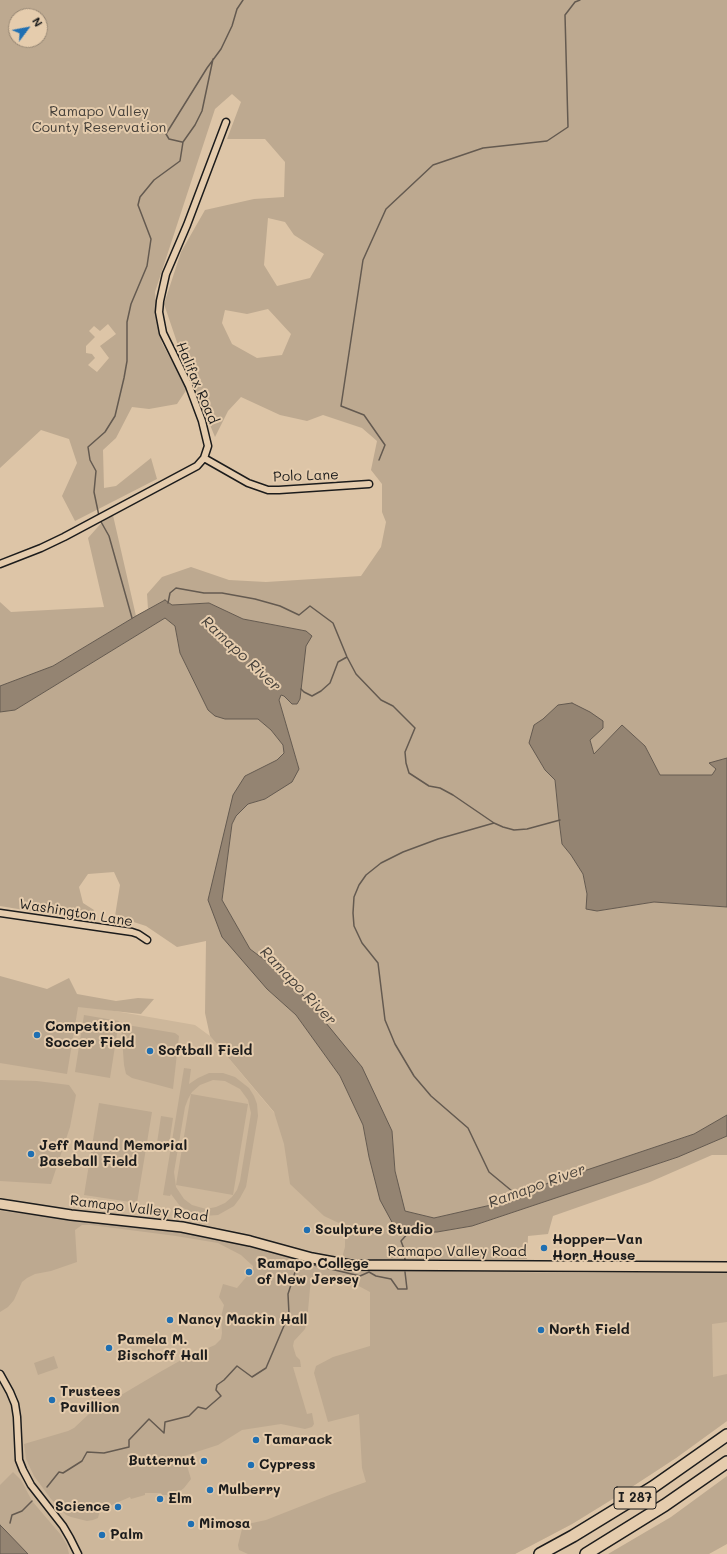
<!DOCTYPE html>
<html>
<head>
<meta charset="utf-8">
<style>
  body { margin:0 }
  #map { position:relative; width:727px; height:1554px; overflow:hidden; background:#ddc5a7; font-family:Mali,sans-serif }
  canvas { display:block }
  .north { position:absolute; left:8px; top:8px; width:40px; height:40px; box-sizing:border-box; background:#e5ccad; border:1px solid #958673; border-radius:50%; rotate:58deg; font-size:11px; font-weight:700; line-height:16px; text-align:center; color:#1c1c1c }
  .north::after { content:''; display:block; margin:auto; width:14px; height:18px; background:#1f6fb2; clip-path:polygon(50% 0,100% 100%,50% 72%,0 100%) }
</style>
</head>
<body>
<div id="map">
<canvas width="727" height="1554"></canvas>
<div class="north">N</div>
</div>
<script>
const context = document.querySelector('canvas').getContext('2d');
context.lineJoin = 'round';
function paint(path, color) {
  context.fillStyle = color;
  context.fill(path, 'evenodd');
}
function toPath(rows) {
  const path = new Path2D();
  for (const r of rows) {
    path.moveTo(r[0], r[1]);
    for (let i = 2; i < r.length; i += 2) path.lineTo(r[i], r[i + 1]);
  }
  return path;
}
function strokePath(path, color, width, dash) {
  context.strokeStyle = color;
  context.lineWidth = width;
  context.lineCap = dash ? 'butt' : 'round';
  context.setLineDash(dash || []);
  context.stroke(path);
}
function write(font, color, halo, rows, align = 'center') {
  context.font = font + ' Mali,sans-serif';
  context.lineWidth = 4;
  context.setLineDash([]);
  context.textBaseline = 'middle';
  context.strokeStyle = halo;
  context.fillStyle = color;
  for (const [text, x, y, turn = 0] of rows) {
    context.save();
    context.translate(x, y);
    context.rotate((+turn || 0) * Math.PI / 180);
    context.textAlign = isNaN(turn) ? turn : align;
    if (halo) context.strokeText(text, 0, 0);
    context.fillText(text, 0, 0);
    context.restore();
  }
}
const built = toPath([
  [0,991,195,1025,210,1036,362,1218,359,1270,584,1273,727,1273,727,1421,676,1458,624,1492,572,1524,515,1554,0,1554]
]);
const green = toPath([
  [0,0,727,0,727,758,710,763,716,769,712,775,660,775,645,746,622,725,594,754,590,740,603,728,558,705,543,719,534,725,539,759,545,770,555,780,559,820,562,844,571,855,583,874,587,894,597,911,654,902,727,907,727,1115,694,1134,551,1182,491,1205,434,1218,404,1211,395,1171,392,1131,290,979,250,949,222,900,232,824,236,815,248,804,265,799,299,769,279,700,281,695,284,696,292,704,300,699,306,631,243,619,209,603,172,605,165,600,148,609,147,594,162,577,191,567,229,580,266,582,361,576,381,547,386,522,382,512,382,484,371,470,377,441,362,428,323,415,307,421,280,415,241,397,228,411,215,437,183,360,164,304,181,252,205,210,254,199,284,197,285,162,265,139,227,139,241,102,232,94,215,109,155,292,158,326,162,343,187,389,177,404,149,409,132,407,116,438,103,450,104,488,116,486,151,458,157,479,75,521,62,496,77,463,69,439,41,430,0,468],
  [16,16,40,16,40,40,16,40],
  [268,218,285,222,294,235,324,254,310,278,277,286,264,265],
  [268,309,291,334,282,355,257,358,232,344,222,323,225,310,247,314],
  [108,324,116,334,100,346,109,358,97,372,88,365,95,358,92,354,86,353,86,346,95,337,89,331,94,326,100,331],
  [112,511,136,616,53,666,0,686,0,602,11,612,104,607,88,538],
  [165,618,175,626,180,653,208,710,225,719,258,719,271,730,283,745,284,752,277,760,245,776,208,900,267,989,296,1015,340,1076,363,1125,369,1157,393,1224,409,1232,437,1232,472,1226,678,1157,727,1136,727,1155,712,1155,650,1182,553,1216,548,1234,528,1236,527,1259,375,1260,342,1258,345,1247,345,1226,324,1216,290,1184,284,1144,274,1112,210,1036,205,1013,206,941,177,947,146,926,115,916,120,885,114,872,88,874,79,887,83,903,94,910,90,921,0,906,0,712,15,710],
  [0,976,47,989,69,978,77,994,116,1001,138,998,154,999,141,1014,78,1007,67,1074,0,1063],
  [84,1015,119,1021,110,1078,75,1072],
  [121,1024,175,1033,179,1036,173,1089,132,1078,126,1074,124,1065],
  [184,1068,191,1069,189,1084,198,1078,209,1073,223,1073,235,1077,249,1088,254,1096,257,1104,258,1116,246,1187,240,1198,234,1206,218,1215,204,1216,192,1213,180,1206,171,1194,170,1196,163,1195],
  [213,1080,225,1081,240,1089,248,1100,251,1113,240,1181,237,1190,232,1197,225,1203,216,1207,206,1209,192,1205,184,1199,176,1187,174,1172,185,1107,188,1099,192,1092,200,1085],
  [0,1080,37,1081,69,1085,76,1095,70,1127,51,1184,0,1181],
  [191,1094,248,1104,233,1195,176,1185],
  [99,1103,152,1112,137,1203,84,1195],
  [161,1116,173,1118,169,1145,157,1143],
  [0,1211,177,1231,217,1238,328,1268,343,1270,584,1273,727,1273,727,1322,712,1324,713,1377,727,1374,727,1421,676,1458,624,1492,572,1524,515,1554,248,1554,239,1550,238,1545,243,1525,266,1520,332,1494,366,1482,362,1468,359,1414,328,1422,314,1373,316,1366,333,1357,370,1346,370,1292,353,1283,311,1277,307,1322,305,1329,294,1341,293,1346,296,1356,300,1360,301,1367,293,1367,307,1414,312,1413,314,1424,312,1427,305,1429,281,1424,242,1430,218,1445,184,1456,191,1479,184,1488,175,1495,162,1495,161,1493,145,1493,145,1495,131,1499,130,1497,100,1510,98,1518,93,1520,87,1521,71,1517,66,1515,51,1499,34,1476,26,1459,24,1444,68,1431,74,1428,89,1414,160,1372,183,1359,215,1345,221,1339,222,1333,221,1317,224,1305,219,1297,223,1284,237,1288,253,1269,253,1266,241,1255,218,1243,176,1236,91,1225,82,1225,75,1230,77,1262,51,1271,35,1274,27,1278,22,1282,14,1300,8,1307,0,1312],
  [54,1356,58,1368,38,1375,34,1363],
  [13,1472,21,1480,32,1501,61,1535,67,1545,69,1554,28,1554,0,1525,0,1485],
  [727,1476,727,1544,709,1554,608,1554,671,1517]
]);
const water = toPath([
  [165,600,172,605,209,603,243,619,306,631,312,636,306,646,300,699,297,704,292,704,284,696,281,695,279,700,299,769,292,782,265,799,248,804,236,816,232,824,222,900,250,949,290,979,362,1067,392,1131,395,1171,405,1211,434,1218,491,1205,551,1182,694,1134,727,1115,727,1136,678,1157,472,1226,437,1232,409,1232,393,1224,380,1200,369,1157,363,1125,340,1076,296,1015,267,989,222,937,208,900,233,795,245,776,277,760,284,753,283,745,271,730,258,719,225,719,215,716,208,710,180,653,175,626,165,618,15,710,0,712,0,686,53,666,136,616,165,600],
  [572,703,590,712,603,721,603,728,590,740,594,754,622,725,645,746,660,775,712,775,716,769,709,763,727,758,727,907,654,902,597,911,586,909,587,894,583,874,571,855,562,844,559,820,555,780,545,770,529,743,534,725,543,719,558,705,572,703],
  [0,1525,4,1529,28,1554,0,1554,0,1525]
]);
const stream = toPath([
  [182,142,169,139,166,134,207,68,221,49,232,26,237,9,243,0],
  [379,460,385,445,364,415,341,406,363,260,386,209,433,165,483,148,547,141,568,127,565,15,575,2,580,0],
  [99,516,94,492,96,471,90,460,88,447,105,432,115,416,124,378,127,361,127,322,131,304,147,266,151,239,138,205,140,197,154,180,180,161,183,142,195,125,202,111,213,59],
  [100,520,109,536,132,618],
  [168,603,170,593,176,588,204,593,222,593,255,599,280,606,299,615,310,606,333,623,347,657,356,674,381,700,393,706,415,728,405,752,406,763,409,773,429,786,440,788,453,795,494,823,503,827,514,830,527,829,560,820],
  [301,689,304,692,312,696,321,691,330,683,338,662,347,657],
  [494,823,438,839,403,852,381,863,366,875,359,885,354,897,353,913,354,926,362,943,378,963,385,1020,395,1044,414,1076,431,1096,468,1128,489,1172,518,1196],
  [405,1260,404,1249,401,1241,409,1232],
  [47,1487,59,1472,63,1473,82,1461,87,1452,104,1453,129,1447,129,1440,149,1419,164,1433,165,1422,189,1416,198,1407,206,1409,221,1396,216,1390,217,1385,224,1380,237,1366,252,1377,266,1368,289,1314,288,1294,297,1266,301,1262,360,1276,369,1272,376,1276,391,1279,398,1289,407,1289,405,1272],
  [10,1523,12,1515,22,1511,32,1501]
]);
const street = toPath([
  [204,458,248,483,268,490,279,490,369,484],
  [0,564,41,548,64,537,197,466,204,458,208,446,202,421,189,386,163,333,159,312,160,301,166,274,187,225,226,122],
  [0,913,132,932,138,934,147,940],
  [0,1374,10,1392,15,1404,17,1417,19,1460,23,1470,31,1485,63,1526,70,1538,78,1554]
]);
const primary = toPath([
  [0,1204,71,1215,182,1227,250,1241,312,1258,350,1265,727,1267]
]);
const highway = toPath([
  [540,1554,573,1536,653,1487,727,1435],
  [586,1554,665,1505,727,1462]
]);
const markers = [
  [37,1035,4,"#1f6fb2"],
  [150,1051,4,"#1f6fb2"],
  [31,1154,4,"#1f6fb2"],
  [307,1230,4,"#1f6fb2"],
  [544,1248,4,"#1f6fb2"],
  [249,1272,4,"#1f6fb2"],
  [170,1320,4,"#1f6fb2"],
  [541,1330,4,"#1f6fb2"],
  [109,1348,4,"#1f6fb2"],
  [52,1400,4,"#1f6fb2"],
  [256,1440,4,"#1f6fb2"],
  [204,1461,4,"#1f6fb2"],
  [251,1465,4,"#1f6fb2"],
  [210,1490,4,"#1f6fb2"],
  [160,1499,4,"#1f6fb2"],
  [118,1507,4,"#1f6fb2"],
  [191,1524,4,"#1f6fb2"],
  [102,1535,4,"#1f6fb2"]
];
const shields = [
  [635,1498,42]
];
const shieldNames = [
  ["I 287",635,1498]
];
const parkNames = [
  ["Ramapo Valley",99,112],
  ["County Reservation",99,128]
];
const streetNames = [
  ["Halifax Road",197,383,67],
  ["Polo Lane",306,476,-2],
  ["Washington Lane",76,913,9],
  ["Ramapo Valley Road",139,1209,7],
  ["Ramapo Valley Road",457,1252]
];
const poiNames = [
  ["Competition",45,1027],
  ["Soccer Field",45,1043],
  ["Softball Field",158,1051],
  ["Jeff Maund Memorial",39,1146],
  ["Baseball Field",39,1162],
  ["Sculpture Studio",315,1230],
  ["Hopper–Van",552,1240],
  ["Horn House",552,1256],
  ["Ramapo College",257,1264],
  ["of New Jersey",257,1280],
  ["Nancy Mackin Hall",178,1320],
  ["North Field",549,1330],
  ["Pamela M.",117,1340],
  ["Bischoff Hall",117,1356],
  ["Trustees",60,1392],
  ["Pavillion",60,1408],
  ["Tamarack",264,1440],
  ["Butternut",196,1461,"right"],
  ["Cypress",259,1465],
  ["Mulberry",218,1490],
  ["Elm",168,1499],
  ["Science",110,1507,"right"],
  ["Mimosa",199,1524],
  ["Palm",110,1535]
];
const waterNames = [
  ["Ramapo River",241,654,43],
  ["Ramapo River",298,986,46],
  ["Ramapo River",537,1186,-20]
];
paint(built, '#cdb79b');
paint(green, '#bda990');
paint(water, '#948472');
strokePath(water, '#645a50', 1);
strokePath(stream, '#645a50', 1.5);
strokePath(street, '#1c1c1c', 9);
strokePath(primary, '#1c1c1c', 12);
strokePath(highway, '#1c1c1c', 14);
strokePath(street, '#e5ccad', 6);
strokePath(primary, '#e5ccad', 9);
strokePath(highway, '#e5ccad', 11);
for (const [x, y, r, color] of markers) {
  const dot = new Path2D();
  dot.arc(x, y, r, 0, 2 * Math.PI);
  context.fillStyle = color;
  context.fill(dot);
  strokePath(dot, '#e5ccad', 1.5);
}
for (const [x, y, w] of shields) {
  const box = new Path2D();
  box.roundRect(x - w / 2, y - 11, w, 22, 3);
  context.fillStyle = '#e5ccad';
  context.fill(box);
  strokePath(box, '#1c1c1c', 1);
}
write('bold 13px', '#1c1c1c', null, shieldNames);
write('14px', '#443f39', '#e5ccad', parkNames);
write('14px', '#1c1c1c', '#e5ccad', streetNames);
write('bold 14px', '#1c1c1c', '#e5ccad', poiNames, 'left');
write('italic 15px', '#46403a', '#e5ccad', waterNames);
</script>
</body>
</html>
